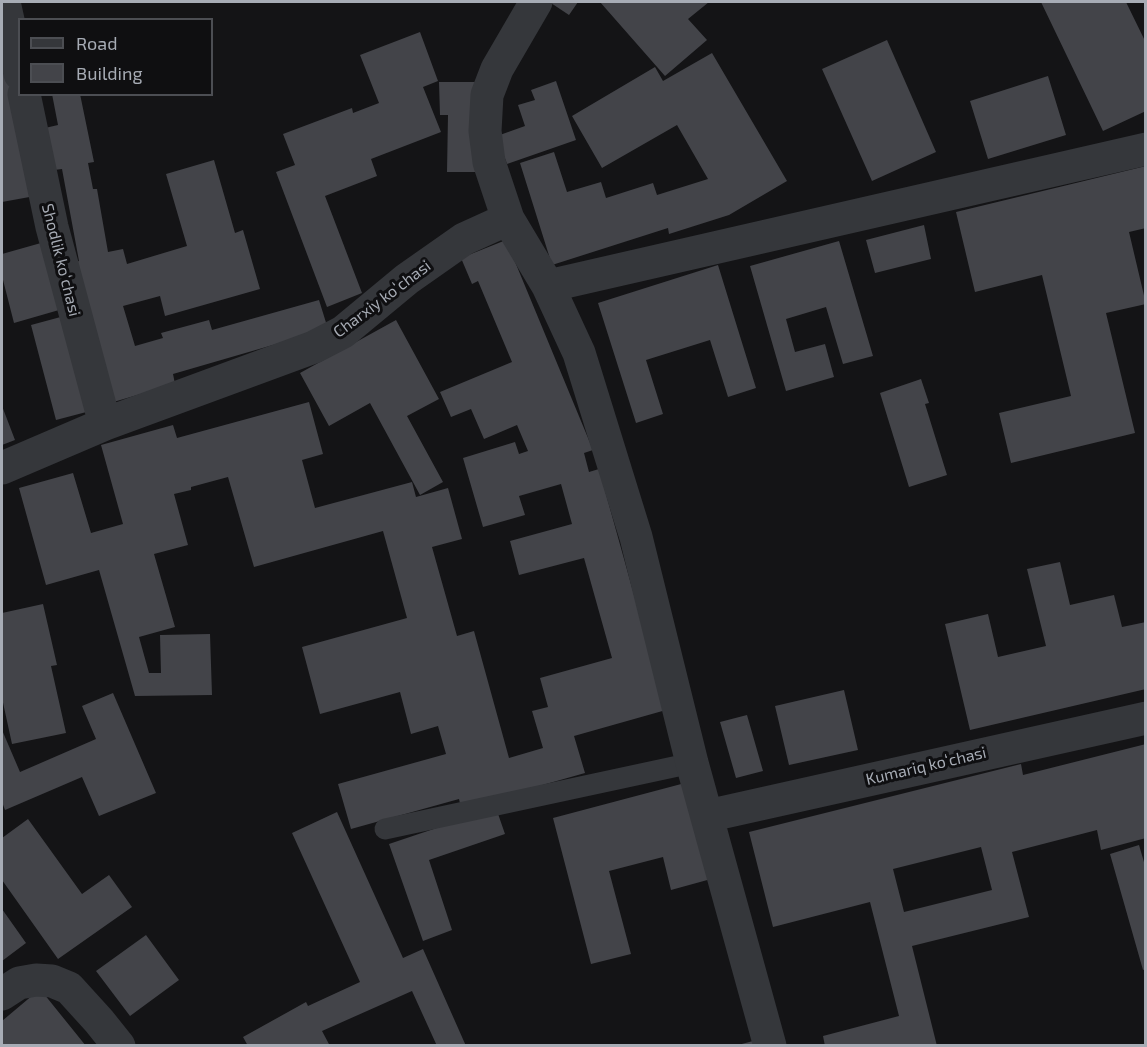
<!DOCTYPE html>
<html>
<head>
<meta charset="utf-8">
<style>
  body { margin:0 }
  #map { position:relative; width:1147px; height:1047px; overflow:hidden; background:#141416; font-family:"Exo 2",sans-serif }
  canvas { display:block }
  .frame { position:absolute; inset:0; border:3px solid #a7acb5; pointer-events:none }
  .legend { position:absolute; left:18px; top:18px; width:195px; height:78px; box-sizing:border-box; background:#0f0f11; border:2px solid #4c4e53; margin:0; padding:8px 10px; list-style:none; font-size:18px; color:#a7acb5 }
  .legend li { display:flex; align-items:center; gap:12px; height:30px }
  .legend b { width:30px; border:2px solid #4c4e53 }
</style>
</head>
<body>
<div id="map">
<canvas width="1147" height="1047"></canvas>
<div class="frame"></div>
<ul class="legend">
<li><b style="height:8px;background:#35373b"></b>Road</li>
<li><b style="height:16px;background:#434449"></b>Building</li>
</ul>
</div>
<script>
const context = document.querySelector('canvas').getContext('2d');
context.lineJoin = 'round';
function paint(path, color) {
  context.fillStyle = color;
  context.fill(path, 'evenodd');
}
function toPath(rows) {
  const path = new Path2D();
  for (const r of rows) {
    path.moveTo(r[0], r[1]);
    for (let i = 2; i < r.length; i += 2) path.lineTo(r[i], r[i + 1]);
  }
  return path;
}
function strokePath(path, color, width, dash) {
  context.strokeStyle = color;
  context.lineWidth = width;
  context.lineCap = dash ? 'butt' : 'round';
  context.setLineDash(dash || []);
  context.stroke(path);
}
function write(font, color, halo, rows, align = 'center') {
  context.font = font + ' "Exo 2",sans-serif';
  context.lineWidth = 6;
  context.setLineDash([]);
  context.textBaseline = 'middle';
  context.strokeStyle = halo;
  context.fillStyle = color;
  for (const [text, x, y, turn = 0] of rows) {
    context.save();
    context.translate(x, y);
    context.rotate((+turn || 0) * Math.PI / 180);
    context.textAlign = isNaN(turn) ? turn : align;
    if (halo) context.strokeText(text, 0, 0);
    context.fillText(text, 0, 0);
    context.restore();
  }
}
const building = toPath([
  [552,2,578,2,569,15,551,3],
  [600,2,709,2,688,19,707,40,665,76],
  [1041,2,1126,2,1146,43,1146,111,1103,131],
  [2,29,35,196,2,202],
  [420,32,438,81,423,87,441,132,371,159,377,176,325,196,362,293,327,307,276,172,295,165,283,134,352,108,353,113,379,103,360,55],
  [887,40,936,152,872,181,822,69],
  [712,53,787,181,729,215,669,234,668,228,552,265,520,163,554,152,567,192,601,182,606,198,653,183,657,195,708,179,677,125,602,168,572,116,655,67,663,81],
  [1048,76,1066,135,988,159,970,101],
  [556,81,576,140,507,164,497,136,525,126,518,105,535,100,531,90],
  [439,82,480,82,479,172,447,172,448,115,440,115],
  [52,94,80,94,94,162,88,163,93,189,97,189,108,252,123,249,127,264,187,246,166,174,214,160,235,233,243,230,260,289,165,316,160,296,123,306,135,346,163,338,161,333,209,320,212,330,319,300,328,329,173,374,175,384,110,403,70,264,79,261,62,169,54,170,45,128,58,125],
  [1146,166,1146,228,1129,232,1146,304,1106,313,1135,433,1011,463,999,413,1071,396,1042,275,975,292,956,212],
  [924,225,931,259,875,273,866,240],
  [506,240,593,450,584,453,589,472,599,469,666,710,574,736,585,773,461,808,459,799,351,829,338,784,446,754,438,726,411,734,400,692,320,714,302,647,407,618,383,531,254,567,228,477,191,487,191,490,174,494,188,545,154,554,175,627,139,637,149,673,161,673,160,635,210,634,212,695,135,696,99,570,46,585,19,488,73,473,91,533,123,524,101,445,173,425,177,438,309,402,323,454,302,460,315,508,412,482,416,497,448,488,462,539,432,547,457,636,474,631,509,758,543,748,532,711,548,707,540,678,612,658,584,558,519,575,510,541,572,524,561,484,519,496,525,515,483,527,463,458,515,442,519,454,528,451,517,425,484,439,471,409,451,417,440,392,512,362,478,281,472,284,461,258],
  [48,241,66,308,14,323,2,276,2,254],
  [839,241,873,356,843,364,826,307,786,319,795,352,825,344,834,377,786,391,750,266],
  [718,265,756,388,728,397,710,340,646,360,663,414,636,423,598,303],
  [68,315,94,410,56,420,31,325],
  [396,320,439,399,407,416,443,482,420,495,370,403,329,426,300,373],
  [921,379,929,403,925,404,947,475,909,487,880,393],
  [2,406,15,440,2,445],
  [1060,562,1070,605,1114,595,1122,627,1146,622,1146,689,970,730,945,624,988,614,998,657,1046,646,1027,569],
  [43,604,57,665,51,666,66,733,12,744,2,698,2,613],
  [844,690,858,750,789,765,775,706],
  [113,693,156,793,99,816,82,777,5,810,2,802,2,730,20,772,96,739,82,706],
  [747,715,763,771,736,778,720,722],
  [1146,744,1146,838,1101,850,1097,830,1012,852,1029,917,912,946,937,1046,825,1046,823,1036,899,1016,870,902,773,927,749,832,1021,764,1023,775],
  [981,847,992,890,904,912,893,869],
  [685,783,711,879,671,890,663,857,609,871,631,954,591,964,553,818],
  [496,808,505,834,429,860,452,930,423,941,389,844],
  [337,812,403,958,423,949,466,1046,437,1046,412,991,322,1031,330,1046,248,1046,243,1037,306,1002,308,1006,360,982,292,833],
  [28,819,82,894,109,875,132,907,58,959,2,880,2,838],
  [1139,845,1146,869,1146,969,1143,970,1110,854],
  [2,909,26,943,2,961],
  [146,935,179,980,130,1016,96,971],
  [40,989,86,1046,23,1044,2,1046,2,1021],
  [753,1041,754,1046,738,1046,738,1045]
]);
const service = toPath([
  [385,829,692,763]
]);
const minor = toPath([
  [4,2,20,74],
  [24,94,52,227,105,424],
  [508,219,548,286,1146,149],
  [548,286,579,353,636,537,692,763,770,1046],
  [2,468,105,424,314,347,343,332,407,279,464,239,508,219,489,162,485,131,487,95,497,69,536,2],
  [707,816,1146,718],
  [2,994,19,983,36,980,52,981,69,988,99,1021,119,1046]
]);
const streetNames = [
  ["Shodlik koʻchasi",61,260,76],
  ["Charxiy koʻchasi",382,299,-37],
  ["Kumariq koʻchasi",926,766,-13]
];
paint(building, '#434449');
strokePath(service, '#35373b', 21);
strokePath(minor, '#35373b', 33);
write('16px', '#a7acb5', '#0f0f11', streetNames);
</script>
</body>
</html>
